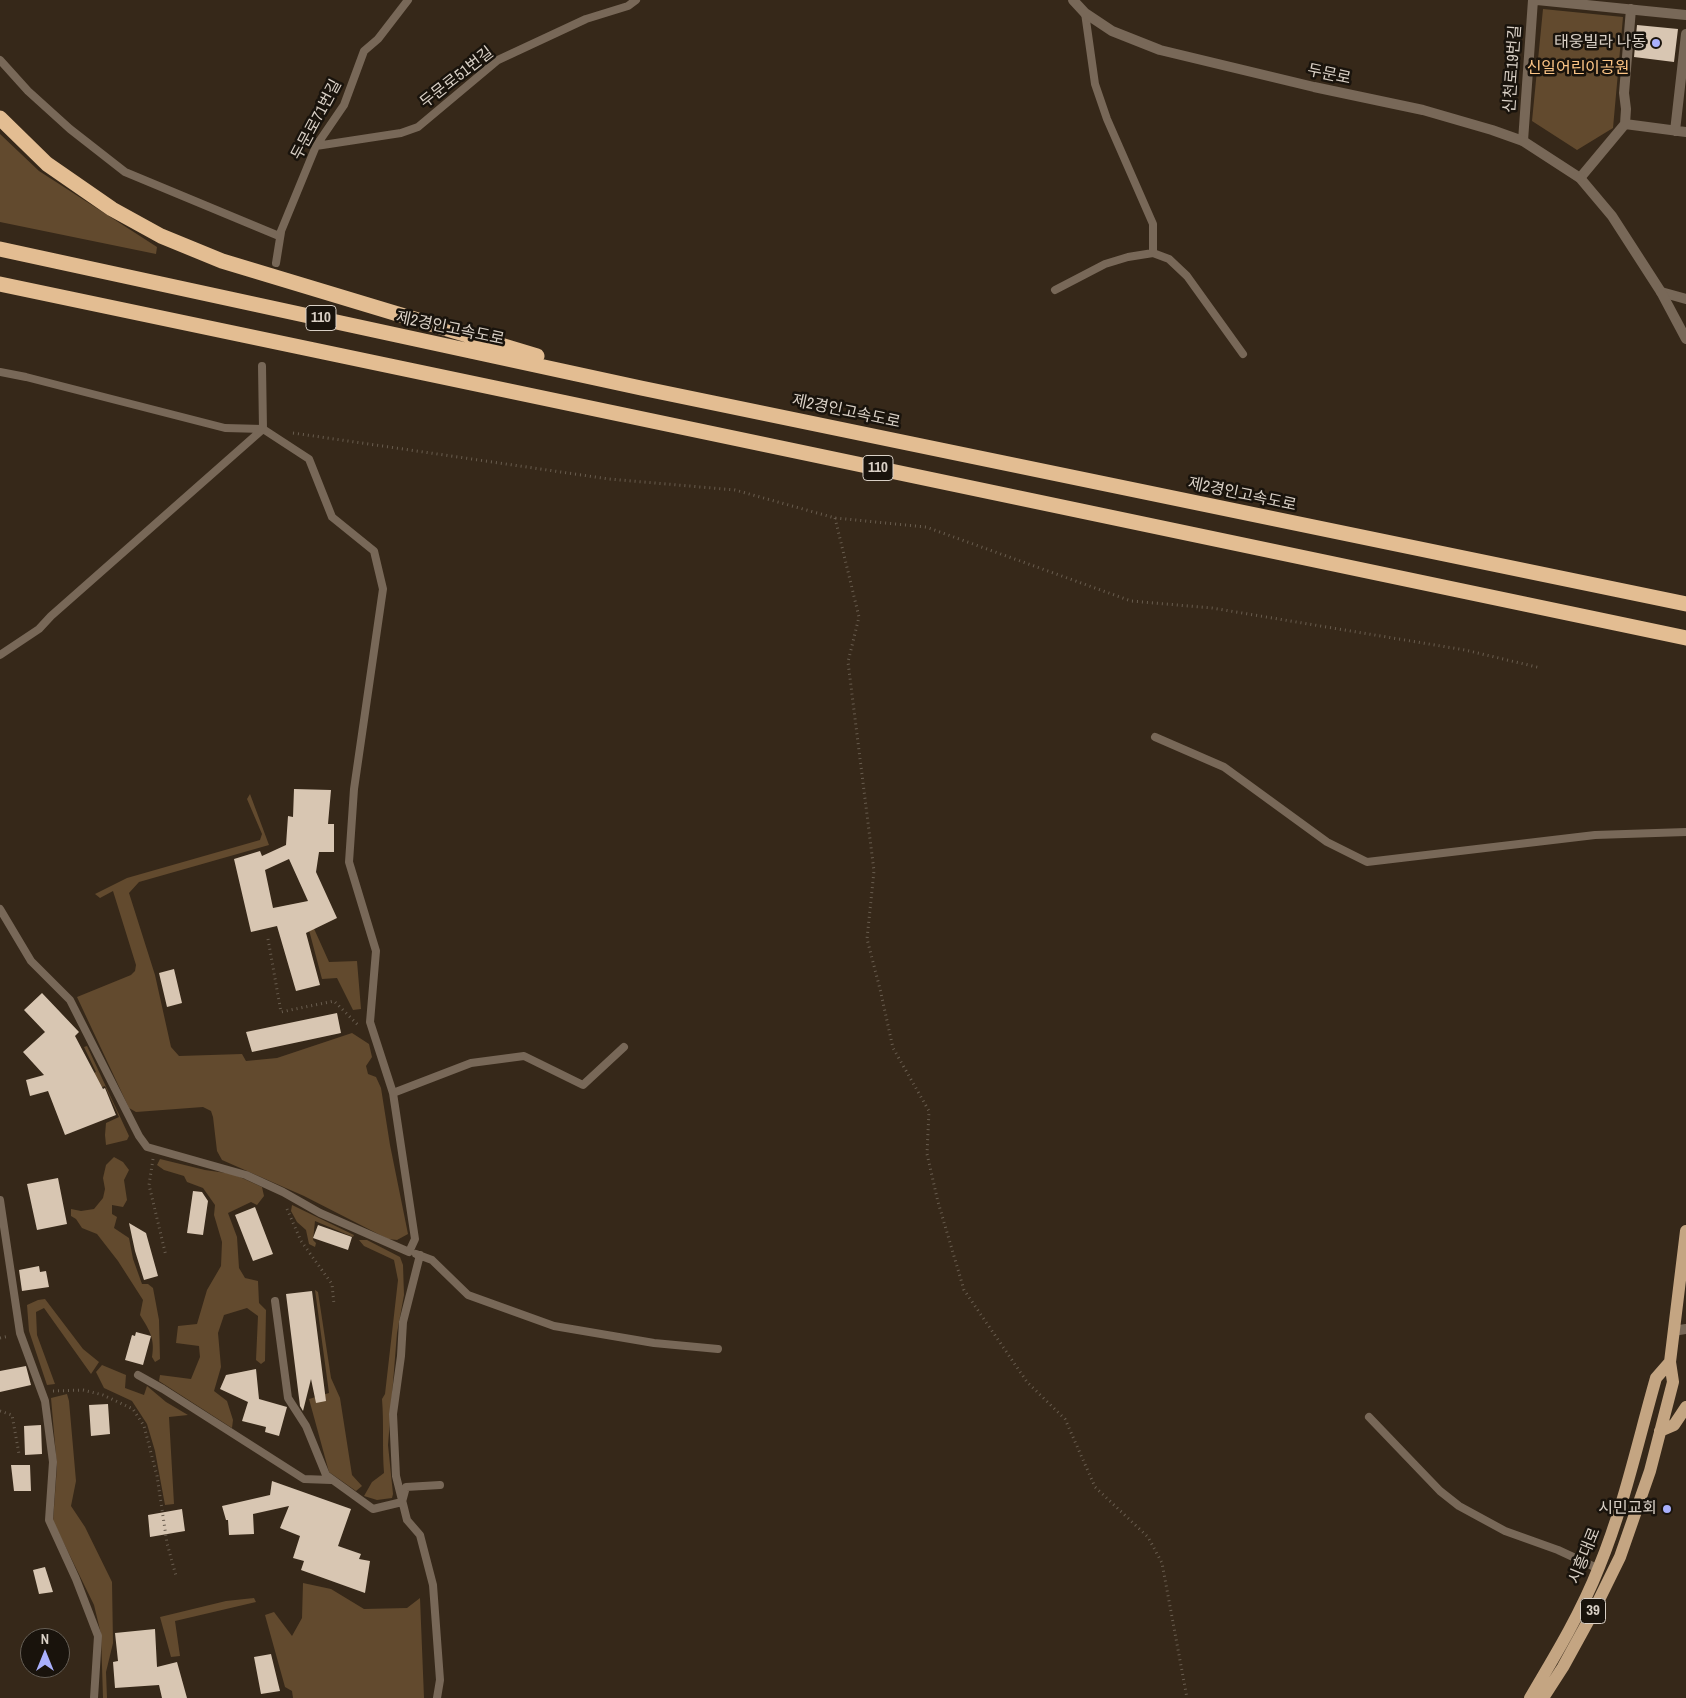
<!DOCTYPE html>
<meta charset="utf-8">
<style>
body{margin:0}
#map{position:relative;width:1686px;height:1698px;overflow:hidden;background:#362819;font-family:"Archivo Narrow",sans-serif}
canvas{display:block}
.north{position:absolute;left:20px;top:1628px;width:50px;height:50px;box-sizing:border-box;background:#19130c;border:1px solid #665f56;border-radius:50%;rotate:0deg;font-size:14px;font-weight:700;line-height:20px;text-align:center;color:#d9d0c6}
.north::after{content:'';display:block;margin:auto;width:18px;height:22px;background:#a9b0fc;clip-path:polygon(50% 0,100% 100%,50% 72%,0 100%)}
</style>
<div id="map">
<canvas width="1686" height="1698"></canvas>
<div class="north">N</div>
</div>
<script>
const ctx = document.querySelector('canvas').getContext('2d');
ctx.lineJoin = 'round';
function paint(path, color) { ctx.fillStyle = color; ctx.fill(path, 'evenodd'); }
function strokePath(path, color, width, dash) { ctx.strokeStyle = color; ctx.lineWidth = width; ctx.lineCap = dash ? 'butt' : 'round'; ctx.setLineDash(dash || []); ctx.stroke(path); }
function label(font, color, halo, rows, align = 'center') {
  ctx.font = font + ' "Archivo Narrow","Noto Sans KR",sans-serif'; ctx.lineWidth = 5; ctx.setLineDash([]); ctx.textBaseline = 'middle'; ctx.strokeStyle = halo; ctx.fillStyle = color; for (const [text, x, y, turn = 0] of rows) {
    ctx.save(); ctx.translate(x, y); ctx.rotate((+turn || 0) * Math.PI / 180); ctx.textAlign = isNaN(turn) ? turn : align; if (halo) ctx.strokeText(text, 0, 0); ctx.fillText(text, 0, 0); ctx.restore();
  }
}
paint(new Path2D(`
 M1543 9 1623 17 1613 128 1577 150 1532 121Z
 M0 134 39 171 157 247 156 254 0 222Z
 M250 794 269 845 139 882 129 893 155 975 171 1047 179 1056 242 1054 246 1061 277 1058 352 1033 369 1044 372 1057 366 1066 368 1074 376 1077 381 1088 390 1145 408 1234 397 1240 388 1239 304 1196 222 1160 217 1151 213 1117 211 1111 203 1107 136 1112 129 1108 77 997 131 975 135 971 136 965 113 891 100 898 95 894 127 878 260 840 262 834 247 799Z
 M305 915 311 922 329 962 357 961 361 1009 353 1010 337 978 322 979Z
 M87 1046 129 1136 127 1140 106 1145 105 1135 106 1123 119 1117 105 1086 84 1094 79 1080 96 1072 84 1047Z
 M114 1157 123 1162 129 1170 124 1180 127 1200 123 1207 112 1205V1214L117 1217 114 1228 129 1238 133 1259 142 1284H148L153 1288 159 1320 160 1359 155 1362 152 1357C155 1339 150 1331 140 1315L143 1300 118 1261 97 1234 82 1228 76 1219 71 1216V1209L81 1211 94 1209 103 1198 105 1189 103 1178 106 1165Z
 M160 1159 205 1170 233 1174 262 1187 264 1196 257 1205 251 1202 228 1213 237 1237 239 1268 245 1278 258 1281 259 1303 266 1310 265 1361 261 1364 256 1360 258 1316 247 1308 224 1315 218 1333 221 1367 214 1391 227 1401 233 1420 232 1428 159 1381 160 1375 191 1379 200 1357 199 1346 176 1343 178 1326 197 1324 207 1290 221 1266 222 1242 214 1215 215 1205 203 1188 187 1182 184 1176 164 1170 157 1165Z
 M292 1205 354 1235 353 1237 315 1221 313 1240 316 1243 315 1247 309 1244 306 1230 297 1222 291 1211Z
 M359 1240H367L400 1257 403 1265 404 1295 397 1333 388 1445 393 1494 392 1498 377 1500 364 1496 372 1482 384 1473C382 1448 384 1424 382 1399L385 1394 398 1280 394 1260 364 1246Z
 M315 1290 318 1292 331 1378 340 1398 352 1475 362 1486 356 1491 329 1472 309 1399 329 1393Z
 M45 1299 83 1349 99 1362 91 1374 44 1308 36 1312 37 1335 55 1384 47 1385 29 1331 27 1305 38 1300Z
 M102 1365 126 1375 125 1388 144 1395 147 1386 166 1402 188 1415 169 1417 174 1504 165 1505 155 1451 147 1424 132 1401 104 1388 96 1372Z
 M67 1394 69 1401 76 1481 71 1506 85 1527 112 1582 113 1643 106 1672 107 1698H103L101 1634 94 1605 53 1521 57 1467 51 1398Z
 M303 1583 331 1589 364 1609 407 1608 420 1598 424 1698H293L292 1691 285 1687 265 1615 274 1612 292 1636 302 1618Z
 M254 1598 256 1602 175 1621 180 1656 171 1657 160 1617 226 1601Z`), '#624a2e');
paint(new Path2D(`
 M1637 25 1678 29 1674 62 1634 57Z
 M294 789 331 790 328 824H334V852H319L316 872 337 918 306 933 320 985 296 991 277 926 251 932 234 859 260 851 262 856 286 845 288 816 293 817ZM289 859 308 901 273 908 265 870Z
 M174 969 182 1003 167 1007 159 973Z
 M42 993 79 1032 75 1036 103 1089 105 1088 116 1115 65 1135 48 1091 30 1096 26 1080 44 1075 23 1052 45 1032 24 1010Z
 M337 1013 341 1033 252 1052 246 1032Z
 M58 1178 67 1224 37 1230 27 1184Z
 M193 1191 202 1192 208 1201 203 1235 187 1233Z
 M255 1207 273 1254 253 1261 235 1215Z
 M129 1223 146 1233 158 1276 144 1280 135 1251Z
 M318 1225 352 1237 348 1250 313 1238Z
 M39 1266 40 1272 46 1271 49 1287 22 1291 19 1270Z
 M312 1291 326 1401 316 1403 311 1379 303 1411 300 1406 286 1294Z
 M136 1332 151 1336 143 1365 125 1360 132 1335 135 1336Z
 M26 1366 31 1385 0 1392V1371Z
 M256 1369 259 1399 287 1407 279 1436 265 1432 266 1427 242 1421 248 1402 220 1389 226 1375Z
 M108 1404 110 1434 91 1436 89 1405Z
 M41 1425 42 1454 25 1455 24 1426Z
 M11 1465H30L31 1491H14Z
 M272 1481 351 1509 338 1546 361 1554 359 1559 370 1561 365 1593 301 1570 304 1561 293 1558 300 1536 280 1528 289 1506 253 1514 254 1534 229 1535 228 1520H226L222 1506 270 1495Z
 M182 1509 185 1531 150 1537 148 1515Z
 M45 1567 53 1592 39 1594 33 1570Z
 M155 1629 157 1667 177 1662 187 1698H162L159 1685 115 1688 113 1662 118 1661 115 1633Z
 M271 1654 280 1691 261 1694 254 1657Z`), '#d8c6b2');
strokePath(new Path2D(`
 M293 433 609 479 735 490 835 518 926 527 1131 601 1212 608 1465 650 1541 668
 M835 518 859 617 848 662 874 871 867 939 880 989 893 1048 929 1111 927 1154 938 1202 964 1290 1027 1382 1065 1419 1095 1487 1148 1537 1162 1563 1187 1698
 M268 939 281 1012 334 1001 358 1025
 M153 1159 149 1185 166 1256
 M287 1209 301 1241 332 1284 334 1305
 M0 1338 9 1336
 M53 1391 83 1390 103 1395 133 1409 144 1426 157 1476 167 1543 176 1576
 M0 1411 12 1415 19 1454`), '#695d4f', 3, [1, 4]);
strokePath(new Path2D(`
 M0 60 28 91 70 129 125 172 279 236 316 146 344 105 364 51 378 39 408 0
 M316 146 401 133 418 127 498 60 586 19 628 6 636 0
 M1153 253 1169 259 1187 276 1243 354
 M276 263 281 232
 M1055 290 1105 264 1128 257 1153 253V224L1107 119 1095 84 1085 13
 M0 372 26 377 225 428 263 429 309 459 332 517 374 551 383 589 354 789 349 862 376 951 370 1022 393 1093 415 1239 409 1252 320 1213 283 1192 246 1175 147 1147 139 1136 70 1000 31 961 0 909
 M0 655 39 629 51 616 263 429 262 366
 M1155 737 1224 767 1327 842 1367 862 1595 835 1686 832
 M393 1093 471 1063 524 1056 583 1085 624 1047
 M0 1200 20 1333 45 1401 53 1462 49 1520 76 1579 98 1636 94 1698
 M416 1254 432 1260 468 1295 554 1326 654 1343 718 1349
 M420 1255 403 1322 401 1356 393 1414 396 1476 407 1520 420 1535 433 1585 440 1680 437 1698
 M275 1301 288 1398 306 1426 326 1475 373 1509 402 1502 406 1487 440 1485
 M138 1375 163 1389 304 1479 331 1480
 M1369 1417 1440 1491 1459 1506 1505 1531 1558 1550 1599 1569`), '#786858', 8);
strokePath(new Path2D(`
 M1537 0 1686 15
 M1625 124 1626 109 1624 93 1631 9
 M1675 131 1686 34
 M1523 141 1533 0
 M1580 178 1625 124 1686 132
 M1661 292 1686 299
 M1673 1331 1686 1329`), '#786858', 10);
strokePath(new Path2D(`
 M1073 0 1085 13 1112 31 1160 50 1314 87 1423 110 1492 130 1523 141 1580 178 1612 216 1661 292 1686 339`), '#786858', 10);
strokePath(new Path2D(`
 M1660 1431 1674 1425 1686 1407
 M1530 1698C1555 1656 1581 1613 1599 1567 1624 1506 1638 1441 1656 1378L1670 1362
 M1543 1698 1563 1667 1591 1616 1620 1557 1650 1471 1673 1382 1670 1362 1686 1231`), '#c4a582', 12);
strokePath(new Path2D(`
 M0 118 47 164 112 209 161 236 222 261 537 356
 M0 249 641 388 1686 604
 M0 284 1686 638`), '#e3bd92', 15);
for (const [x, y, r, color] of [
 [1656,43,5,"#a9b0fc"],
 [1667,1509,5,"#a9b0fc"]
]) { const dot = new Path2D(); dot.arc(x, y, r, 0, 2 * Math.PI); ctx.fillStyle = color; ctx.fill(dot); strokePath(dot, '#19130c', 2); }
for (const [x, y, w] of [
 [321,318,30],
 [878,468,30],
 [1593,1611,25]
]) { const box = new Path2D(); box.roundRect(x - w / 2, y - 12.5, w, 25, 4); ctx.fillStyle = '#19130c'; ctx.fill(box); strokePath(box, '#d9d0c6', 1); }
label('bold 15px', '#d9d0c6', null, [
 ["110",321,318],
 ["110",878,468],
 ["39",1593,1611]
]);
label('16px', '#d9d0c6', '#19130c', [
 ["태웅빌라 나동",1646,43],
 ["시민교회",1657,1509]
], 'right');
label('16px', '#d9d0c6', '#19130c', [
 ["신천로19번길",1513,69,-86],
 ["두문로",1329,75,12],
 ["두문로51번길",457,78,-38],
 ["두문로71번길",317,120,-62],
 ["제2경인고속도로",450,329,12],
 ["제2경인고속도로",846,412,12],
 ["제2경인고속도로",1242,495,12],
 ["시흥대로",1585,1556,-68]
]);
label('16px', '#fcc586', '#19130c', [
 ["신일어린이공원",1578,69]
]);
</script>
